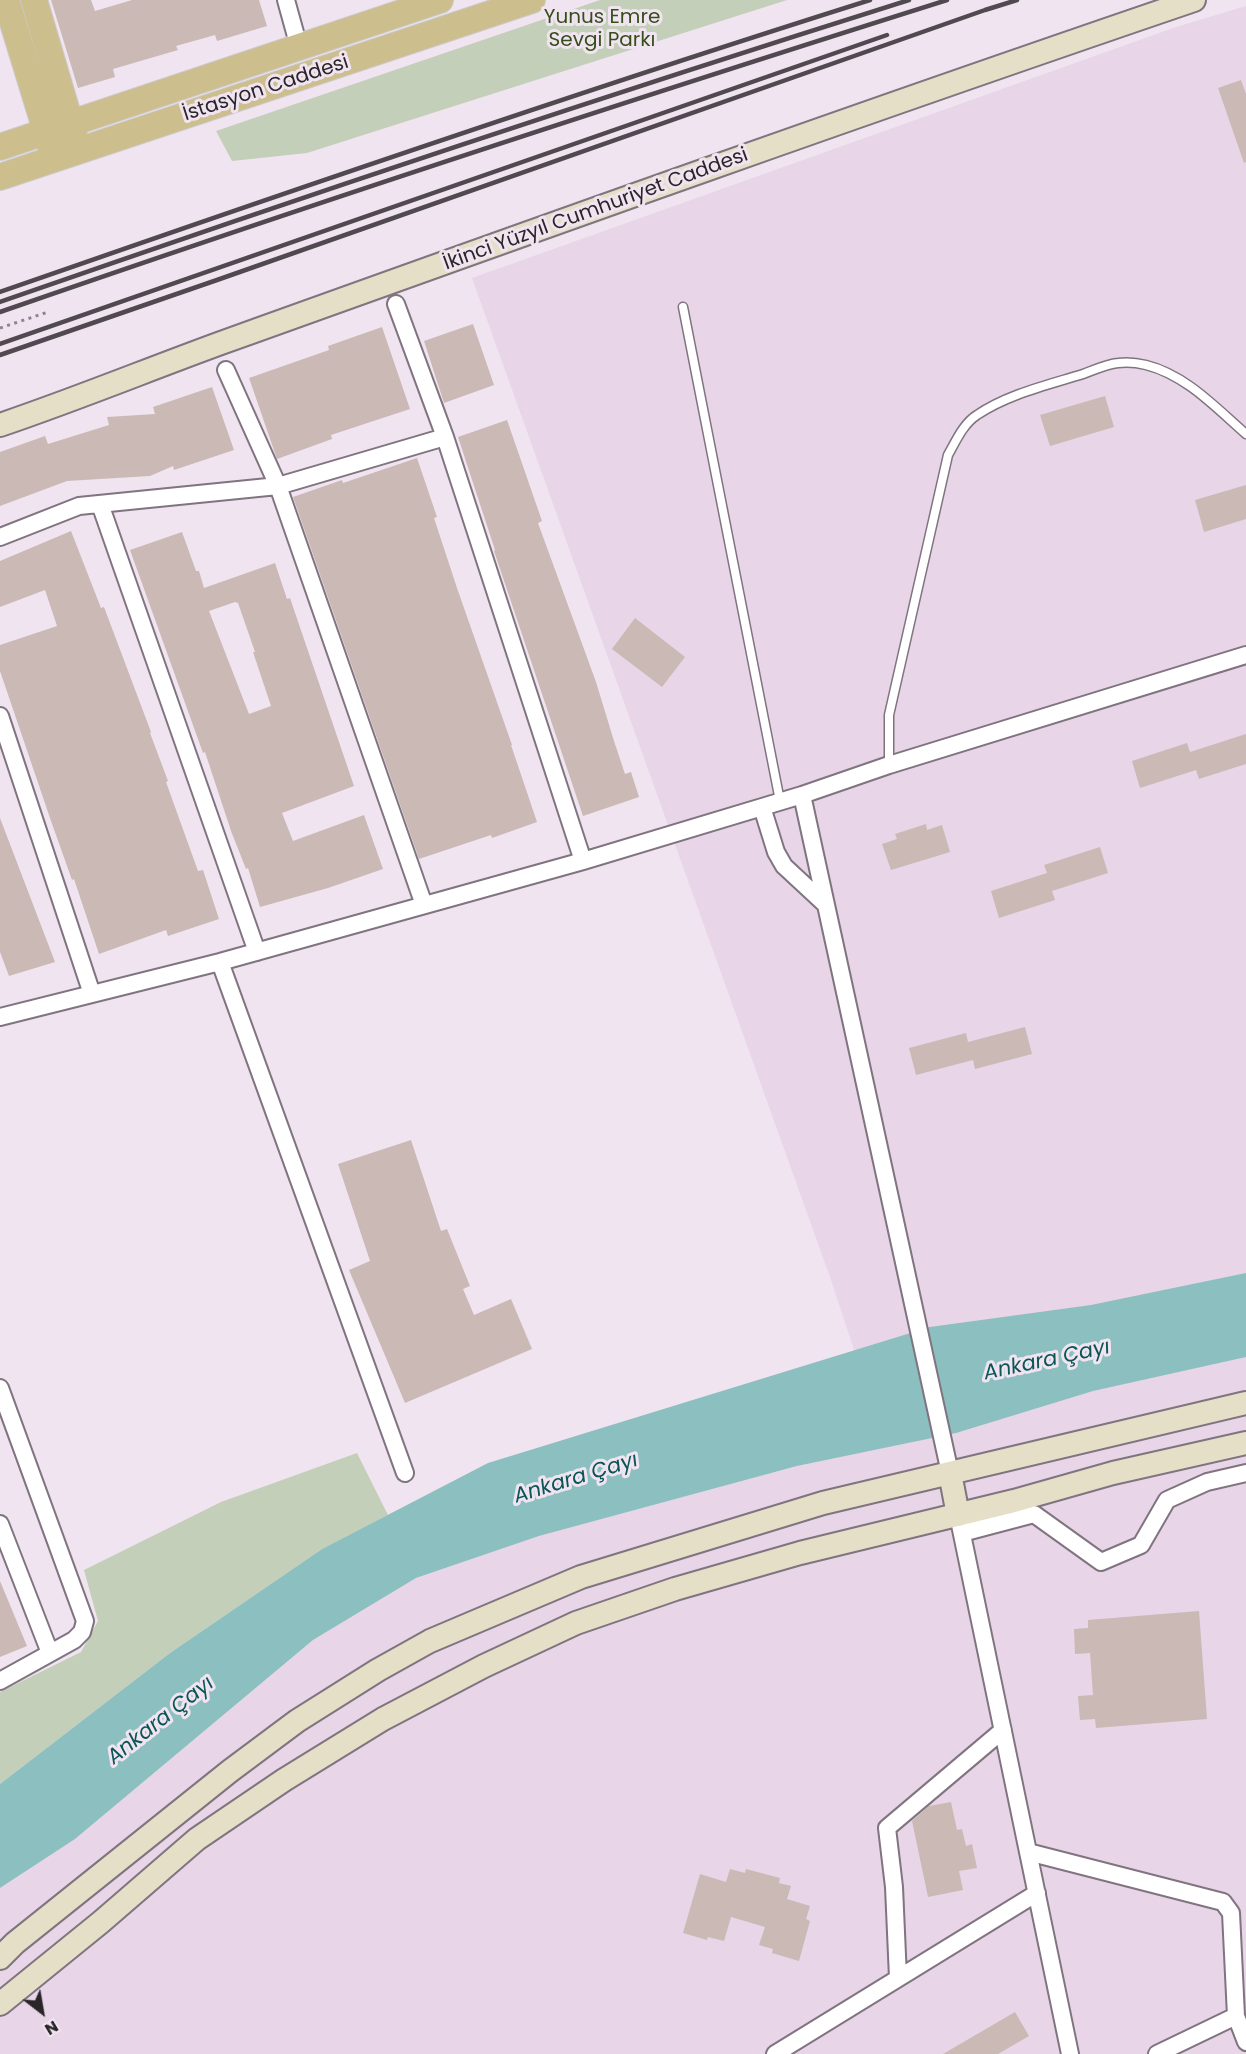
<!DOCTYPE html>
<meta charset="utf-8">
<style>
body{margin:0}
#map{position:relative;width:1246px;height:2054px;overflow:hidden;background:#f1e4f1;font-family:Poppins,sans-serif}
canvas{display:block}
.north{position:absolute;left:12px;top:1982px;width:60px;height:60px;-webkit-text-stroke:4px #f1e4f1;paint-order:stroke;rotate:149deg;font-size:16px;font-weight:700;line-height:24px;text-align:center;color:#292529}
.north::after{content:'';display:block;margin:auto;width:21px;height:27px;background:#292529;clip-path:polygon(50% 0,100% 100%,50% 72%,0 100%)}
</style>
<div id="map">
<canvas width="1246" height="2054"></canvas>
<div class="north">N</div>
</div>
<script>
const ctx = document.querySelector('canvas').getContext('2d');
ctx.lineJoin = 'round';
function paint(path, color) { ctx.fillStyle = color; ctx.fill(path, 'evenodd'); }
function strokePath(path, color, width, dash) { ctx.strokeStyle = color; ctx.lineWidth = width; ctx.lineCap = dash ? 'butt' : 'round'; ctx.setLineDash(dash || []); ctx.stroke(path); }
function label(font, color, halo, rows, align = 'center') {
  ctx.font = font + ' Poppins,sans-serif'; ctx.lineWidth = 6; ctx.setLineDash([]); ctx.textBaseline = 'middle'; ctx.strokeStyle = halo; ctx.fillStyle = color; for (const [text, x, y, turn = 0] of rows) {
    ctx.save(); ctx.translate(x, y); ctx.rotate((+turn || 0) * Math.PI / 180); ctx.textAlign = isNaN(turn) ? turn : align; if (halo) ctx.strokeText(text, 0, 0); ctx.fillText(text, 0, 0); ctx.restore();
  }
}
paint(new Path2D(`
 M1246 6V2054H0V1888L75 1839 313 1640 416 1578 539 1536 797 1466 886 1447 830 1277 472 278 1176 27Z`), '#e8d5e7');
paint(new Path2D(`
 M600 0H787L307 153 232 161 216 131Z
 M357 1453 388 1515 322 1549 170 1653 0 1784V1692L81 1652 98 1621 84 1570 221 1502Z`), '#c3cfb8');
paint(new Path2D(`
 M1246 1273V1357L1093 1391 956 1433 797 1466 539 1536 416 1578 313 1640 75 1839 0 1888V1784L170 1653 322 1549 488 1463 930 1327 1091 1305Z`), '#8cbfbf');
paint(new Path2D(`
 M51 0H91L95 11 132 0H259L267 26 217 41 215 35 176 46 178 50 113 69 115 77 78 88Z
 M1241 80 1246 94V162L1244 163 1218 88Z
 M473 324 494 385 444 403 424 341Z
 M382 327 410 409 331 435 332 439 277 459 249 378 329 350 328 346Z
 M212 387 234 450 174 470 173 466 150 476 67 481 0 506V452L45 436 48 444 109 425 107 417 155 414 153 407Z
 M1105 396 1114 427 1050 446 1040 415Z
 M507 420 542 521 538 523 596 682 614 741 625 774 631 772 639 797 583 816 494 551 495 550 458 437Z
 M417 458 437 517 434 518 457 588 512 745H511L537 822 492 838 491 835 419 859 293 497 342 480 343 483Z
 M1246 485V519L1204 532 1195 500Z
 M71 531 101 608 104 607 151 732 150 733 168 781 166 782 198 871 203 870 219 919 168 936 166 930 99 954 74 879 72 880 51 821 0 671V645L57 626 45 590 0 607V561Z
 M182 532 196 571H199L204 588 275 563 287 599 290 598 354 786 282 813 293 841 364 815 383 869 328 888 260 907 248 868 246 869 231 831 205 752 203 753 130 550ZM235 602 238 603 255 652H253L271 706 249 714 209 611Z
 M635 618 685 657 662 687 612 649Z
 M1246 734V764L1199 779 1196 770 1140 788 1132 761 1187 743 1190 752Z
 M0 818 55 962 9 976 0 952Z
 M926 824 927 830 942 825 950 852 891 870 882 844 897 839 895 834Z
 M1100 847 1108 873 1052 891 1055 900 999 918 991 891 1047 873 1044 865Z
 M1025 1027 1032 1054 975 1069 973 1060 916 1075 909 1048 966 1033 968 1042Z
 M411 1140 441 1231 447 1229 470 1286 463 1289 474 1315 511 1299 532 1349 405 1403 349 1270 370 1261 338 1164Z
 M0 1581 27 1646 0 1657Z
 M1199 1611 1207 1719 1096 1728 1095 1719 1080 1720 1078 1696 1093 1695 1090 1653 1075 1654 1074 1629 1088 1628V1620Z
 M951 1802 957 1830 962 1829 966 1846 972 1844 977 1868 959 1871 963 1890 928 1897 912 1821 929 1806Z
 M730 1869 745 1873 746 1869 780 1878 779 1883 791 1886 787 1899 810 1906 806 1919 810 1921 799 1961 772 1953 773 1949 759 1945 765 1927 731 1917 724 1941 708 1937 707 1940 683 1933 700 1874 726 1882Z
 M1015 2012 1029 2036 998 2054H943Z`), '#cbb9b5');
const lane = new Path2D(`
 M683 307 780 801
 M889 765V715L948 455C956 441 963 424 977 415 1008 394 1048 385 1083 374 1094 370 1107 364 1118 363 1126 362 1138 363 1146 365 1186 375 1216 408 1246 434`);
const street = new Path2D(`
 M286 0 299 47
 M396 304 445 437 583 861
 M226 370 278 486 424 905
 M100 504 257 952
 M0 537 79 506 278 486 445 437
 M0 716 92 994
 M802 795 950 1473
 M762 807 776 852 784 866 826 905
 M220 962 405 1473
 M0 1017 220 962 583 861 802 795 889 765 1246 655
 M0 1388 85 1621 82 1632 74 1640 0 1681
 M958 1515 1070 2054
 M0 1524 50 1653
 M962 1533 1034 1514 1101 1562 1141 1545 1167 1500 1207 1482 1246 1473
 M1028 1852 1223 1902 1231 1913 1236 2016 1246 2042
 M898 1978 894 1887 887 1828 1003 1730
 M775 2054 1037 1893
 M1157 2054 1236 2016`);
const secondary = new Path2D(`
 M0 425C74 400 147 370 221 343 544 227 868 111 1194 0
 M950 1473 958 1515
 M0 1958 15 1943 230 1771 297 1721 378 1670 430 1641 581 1577 823 1503 1246 1403
 M0 2004 101 1922 197 1839 284 1780 383 1719 484 1666 576 1623 675 1589 800 1553 1014 1501 1113 1473 1246 1443`);
const primary = new Path2D(`
 M6 0 51 147
 M34 0 75 139
 M0 147 440 0
 M0 177 532 0`);
strokePath(lane, '#7f747f', 11);
strokePath(street, '#7f747f', 20);
strokePath(secondary, '#7f747f', 26);
strokePath(primary, '#cccbcc', 28);
strokePath(new Path2D(`
 M0 328 48 312`), '#8d858d', 3, [3, 4.5]);
strokePath(lane, '#fff', 8);
strokePath(street, '#fff', 16);
strokePath(secondary, '#e6dfc7', 22);
strokePath(primary, '#cdbe8e', 26);
strokePath(new Path2D(`
 M0 292C289 191 578 92 870 0
 M0 302C301 197 604 96 909 0
 M0 312C314 203 630 100 947 0
 M0 344 887 35
 M0 355 217 280 985 10 1017 0`), '#504a50', 4.5);
label('20px', '#364e19', '#f1e4f1', [
 ["Yunus Emre",602,18],
 ["Sevgi Parkı",602,41]
]);
label('20px', '#292529', '#f1e4f1', [
 ["İstasyon Caddesi",266,89,-18],
 ["İkinci Yüzyıl Cumhuriyet Caddesi",596,210,-20]
]);
label('italic 21px', '#0a5556', '#f1e4f1', [
 ["Ankara Çayı",1047,1361,-12],
 ["Ankara Çayı",576,1479,-17],
 ["Ankara Çayı",161,1721,-38]
]);
</script>
